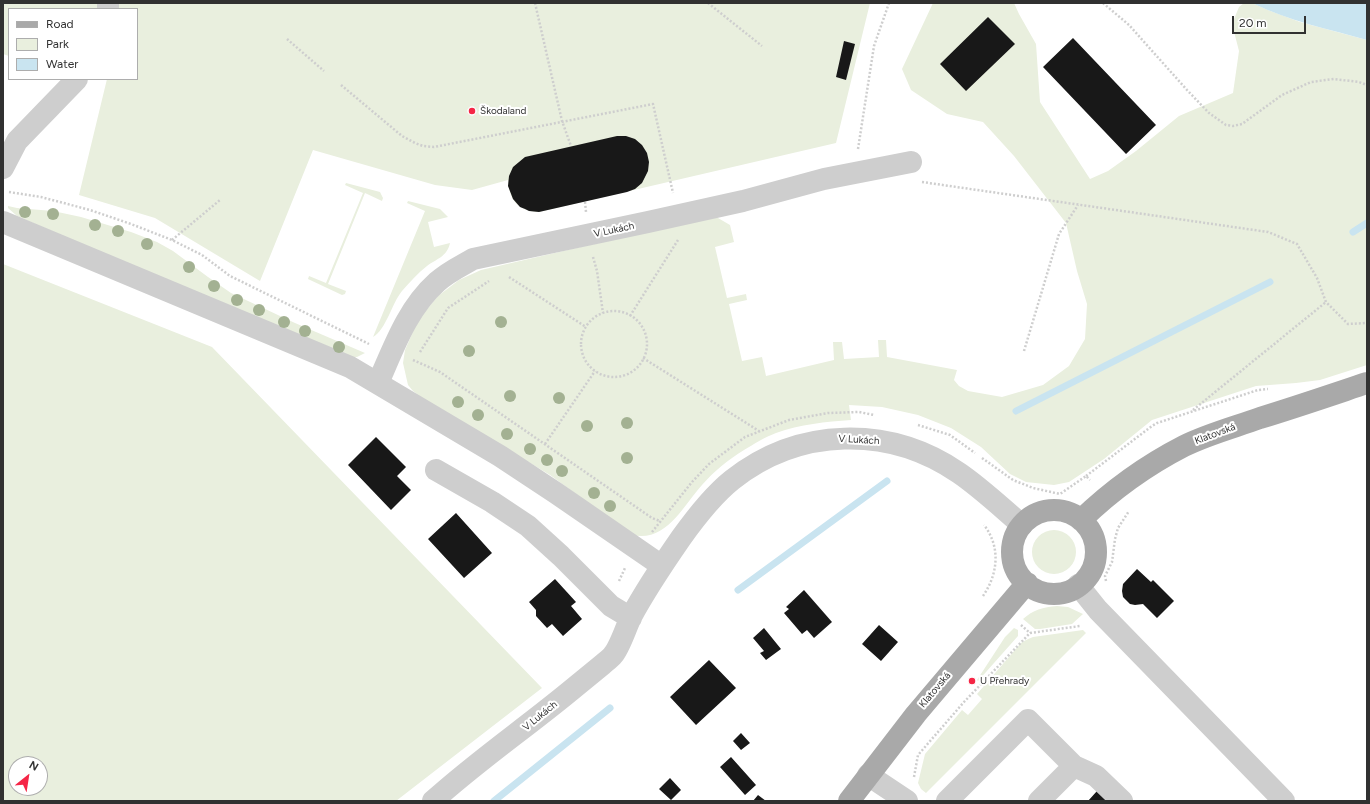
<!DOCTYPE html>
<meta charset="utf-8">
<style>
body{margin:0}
#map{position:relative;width:1370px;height:804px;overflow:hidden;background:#fff;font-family:Figtree,sans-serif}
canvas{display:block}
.frame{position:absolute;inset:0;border:4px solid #313131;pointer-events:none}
.legend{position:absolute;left:8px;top:8px;width:130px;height:72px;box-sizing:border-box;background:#fff;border:1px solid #adadad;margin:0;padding:5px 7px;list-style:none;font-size:12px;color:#313131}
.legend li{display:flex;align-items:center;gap:8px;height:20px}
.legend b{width:20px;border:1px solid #adadad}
.north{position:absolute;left:8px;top:756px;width:40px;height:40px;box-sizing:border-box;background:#fff;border:1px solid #adadad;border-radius:50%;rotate:30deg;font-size:11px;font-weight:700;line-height:16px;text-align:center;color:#313131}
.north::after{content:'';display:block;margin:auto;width:14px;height:18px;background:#f52646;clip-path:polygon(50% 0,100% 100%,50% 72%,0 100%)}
.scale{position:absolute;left:1232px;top:16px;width:74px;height:18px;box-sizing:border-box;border:2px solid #313131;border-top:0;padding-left:5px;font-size:12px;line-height:14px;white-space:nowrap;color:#313131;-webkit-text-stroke:3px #fff;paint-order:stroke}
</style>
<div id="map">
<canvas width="1370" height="804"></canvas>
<div class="frame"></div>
<ul class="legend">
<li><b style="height:5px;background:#a9a9a9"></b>Road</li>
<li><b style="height:11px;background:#e9efde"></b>Park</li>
<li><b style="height:11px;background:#c9e4f0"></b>Water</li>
</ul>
<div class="north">N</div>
<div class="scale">20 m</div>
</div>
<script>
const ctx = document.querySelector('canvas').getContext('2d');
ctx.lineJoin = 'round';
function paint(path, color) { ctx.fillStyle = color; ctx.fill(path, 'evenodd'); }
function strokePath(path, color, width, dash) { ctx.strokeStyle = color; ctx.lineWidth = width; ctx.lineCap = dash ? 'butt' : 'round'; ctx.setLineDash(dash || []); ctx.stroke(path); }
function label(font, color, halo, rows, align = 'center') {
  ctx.font = font + ' Figtree,sans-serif'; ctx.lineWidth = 4; ctx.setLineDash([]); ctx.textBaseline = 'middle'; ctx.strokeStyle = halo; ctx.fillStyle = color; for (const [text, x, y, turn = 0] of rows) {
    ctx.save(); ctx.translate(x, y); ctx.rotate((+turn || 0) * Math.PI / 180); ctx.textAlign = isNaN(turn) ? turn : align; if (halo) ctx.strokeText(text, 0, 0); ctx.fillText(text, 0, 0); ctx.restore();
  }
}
paint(new Path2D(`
 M3 3H99V9H9V56L3 54Z
 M119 3H870L836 143 539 212C518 211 509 200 508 180L472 190 435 185 313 150 260 281 155 218 79 195 107 79H137V9H119Z
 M933 3H1014L1019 14 1036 44 1040 102 1090 179 1108 171 1136 151 1179 116 1233 93 1239 51 1232 24 1239 7 1244 3H1252L1268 10 1300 22 1367 40V365L1320 380 1296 383 1256 386 1152 420 1104 459 1069 482 1054 485 1026 482 1010 474 981 447 951 428 918 415 882 407 849 405 851 420C826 422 800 424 776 433 765 437 754 444 744 450 728 460 714 471 702 485 683 506 666 543 632 535L550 475 422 398 413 391 408 385 403 363 405 350 418 320 438 296 459 280 481 270 572 249 712 218H718L730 225 734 242 715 247 727 298 746 294 747 300 729 304 742 361 762 357 766 376 834 360 833 342H842L844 359 879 357 878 340H886L887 357 957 370 954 380 959 386 968 391 1002 397 1043 385 1069 366 1085 339 1087 304 1077 271 1066 223 1014 156 983 122 947 114 911 90 902 69Z
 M346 183 380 192 383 198 382 201 365 193 328 284 346 291 345 294 342 295 308 279 309 276 326 283 363 193 345 185Z
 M408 201 440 209 448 217 428 222 434 247 450 243C447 257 436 259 427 266 418 273 410 282 402 291 392 303 386 330 373 337L425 211 407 203Z
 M8 206 17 208 53 211 81 217 131 232 157 242 173 251 208 277 231 293 295 323 365 353 357 357 344 358 17 216 8 208Z
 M3 264 212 347 542 688 396 801H3ZM16 764H40V788H16Z
 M1032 552a22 22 0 1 1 44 0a22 22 0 1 1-44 0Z
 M1057 606 1068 607 1083 614 1072 624 1040 629H1035L1023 619C1033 610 1043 607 1057 606Z
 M1014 628 1018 630V636L978 681 977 680 1005 637Z
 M1083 630 1086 633 926 793 921 789 918 783 925 754 962 710 968 715 982 699 977 694 1021 643 1026 640 1033 637Z`), '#e9efde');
paint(new Path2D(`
 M1252 3H1367V40C1328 29 1289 21 1252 3Z`), '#c9e4f0');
strokePath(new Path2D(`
 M1353 232 1367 223
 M1016 411 1270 282
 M738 590 887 481
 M494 801 610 708`), '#c9e4f0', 7);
paint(new Path2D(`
 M988 17 1015 44 966 91 940 64Z
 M1073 38 1156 125 1126 154 1043 67Z
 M844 41 855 44 846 80 836 77Z
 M617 136H626L635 139 642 145 647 153 649 162 648 171 642 183 635 189 627 192 539 212 529 211 525 209 520 207 513 199 508 186 509 176 513 167 525 157Z
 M376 437 406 467 397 476 411 490 391 510 348 465Z
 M456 513 492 553 464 578 428 539Z
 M1137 569 1151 582 1153 580 1174 601 1157 618 1143 604 1135 605 1130 604 1123 597 1122 591 1123 584Z
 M555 579 576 602 571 606 582 619 563 636 552 624 547 628 536 616V610L529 602Z
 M804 590 832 622 814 638 807 630 802 634 784 613 789 609 786 607Z
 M879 625 898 642 881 661 862 644Z
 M764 628 781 649 766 660 760 653 764 651 753 638Z
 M709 660 736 688 696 725 670 697Z
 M741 733 750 743 741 750 733 741Z
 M731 757 756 785 745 795 720 767Z
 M670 778 681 790 671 800 659 789Z
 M1097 791 1107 801H1088Z
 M758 795 766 801H753Z`), '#181818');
strokePath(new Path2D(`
 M535 3 562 121 571 146
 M708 3 762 46
 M1103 3 1129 25 1187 90 1209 113 1226 125 1233 126 1242 124 1282 95 1311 82 1334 79 1359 82 1367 85
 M287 39 324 71
 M341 85 402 136 415 143 423 146 434 147 653 104 673 193
 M858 149 874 46 889 3
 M922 182 1268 232 1297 244 1317 278 1326 302 1348 324 1367 323
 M9 192 41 197 90 210 131 224 172 240 202 255 230 276 369 344
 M585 202 586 212
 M172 240 220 200
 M593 257 597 271 603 313
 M509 277 586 327
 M581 344a33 33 0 1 1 66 0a33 33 0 1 1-66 0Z
 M630 316 678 240
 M1024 351 1059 234 1078 205
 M420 352 448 308 489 281
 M643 358 759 431
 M413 360 440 372 652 518 660 521
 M1193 410 1326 302
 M918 425 950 435 975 453
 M545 444 595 371
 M982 458 1013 480 1033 488 1060 494 1086 476 1090 480
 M1086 476 1152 426 1157 423 1258 390 1268 389
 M652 532 692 482 709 464 745 437 789 420 828 413 859 412 874 415
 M619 581 625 568
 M1106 581 1105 576 1112 562 1115 539 1118 528 1129 511
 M983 596C998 574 1001 547 984 525
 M1021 625 1030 633
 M914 777 918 755 964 702 1030 633 1080 626`), '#cecece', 2.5, [2, 2]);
strokePath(new Path2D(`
 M108 9V3
 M3 168 17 141 77 79
 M3 222 350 367 500 456 556 493 662 566
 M378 383C394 347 407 309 437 282 448 272 461 266 473 259L648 222 743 201 824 179 911 162
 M436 470 492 502 528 526 561 556 611 606 631 618
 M1078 585 1098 610 1284 801
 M1074 766 1096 776 1122 801
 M868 775 907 801
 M433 801C476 762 524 729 569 692 580 683 591 674 602 665 605 662 610 659 613 655 620 647 626 627 631 617 646 589 663 564 681 538 696 517 712 496 732 480 799 427 889 425 959 473 981 488 1002 508 1022 525
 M947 801 1028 720 1074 766 1039 801`), '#cecece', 22);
strokePath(new Path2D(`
 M1012 552a42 42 0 1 1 84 0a42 42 0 1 1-84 0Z
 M1081 520C1112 490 1145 466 1184 446 1208 434 1235 427 1260 418 1296 407 1331 395 1367 383
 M849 801 916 714 1027 583`), '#a9a9a9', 22);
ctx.fillStyle = '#a3b192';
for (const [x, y] of [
 [25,212],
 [53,214],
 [95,225],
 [118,231],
 [147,244],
 [189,267],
 [214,286],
 [237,300],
 [259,310],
 [284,322],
 [501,322],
 [305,331],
 [339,347],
 [469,351],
 [510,396],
 [559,398],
 [458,402],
 [478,415],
 [627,423],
 [587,426],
 [507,434],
 [530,449],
 [627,458],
 [547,460],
 [562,471],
 [594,493],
 [610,506]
]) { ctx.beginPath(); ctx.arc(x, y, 6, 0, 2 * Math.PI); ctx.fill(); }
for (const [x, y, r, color] of [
 [472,111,4,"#f52646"],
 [972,681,4,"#f52646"]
]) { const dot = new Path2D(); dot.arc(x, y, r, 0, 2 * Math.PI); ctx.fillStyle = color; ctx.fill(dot); strokePath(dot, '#fff', 1.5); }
label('10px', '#313131', '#fff', [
 ["Škodaland",480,111],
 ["U Přehrady",980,681]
], 'left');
label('10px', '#313131', '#fff', [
 ["V Lukách",614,230,-12],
 ["Klatovská",1215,434,-21],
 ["V Lukách",859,440,3],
 ["Klatovská",935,690,-50],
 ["V Lukách",540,716,-39]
]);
</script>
